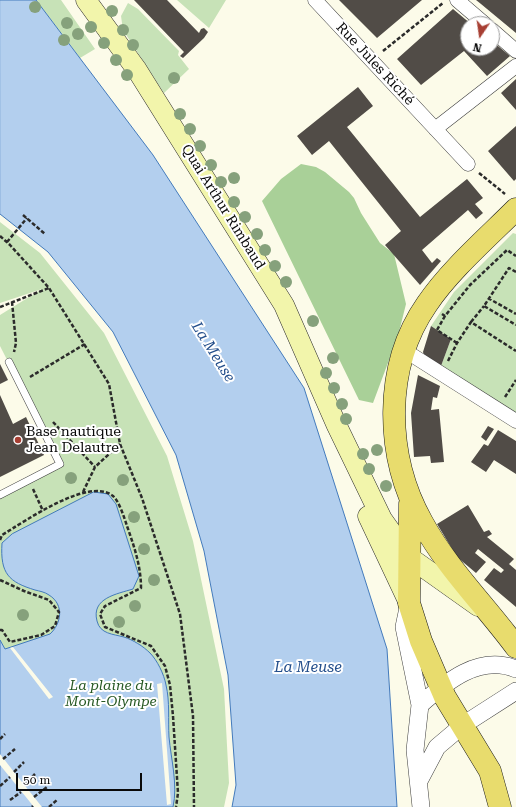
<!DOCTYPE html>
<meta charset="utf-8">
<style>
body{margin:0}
#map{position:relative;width:516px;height:807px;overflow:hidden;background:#fcfbe9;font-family:"Roboto Serif",serif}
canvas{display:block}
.north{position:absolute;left:460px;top:16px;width:40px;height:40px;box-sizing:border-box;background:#fff;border:1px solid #9d9d9d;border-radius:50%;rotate:193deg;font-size:11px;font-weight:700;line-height:16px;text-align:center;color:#090909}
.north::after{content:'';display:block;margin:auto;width:14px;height:18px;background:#a73f33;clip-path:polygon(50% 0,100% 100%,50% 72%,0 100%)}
.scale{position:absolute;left:16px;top:773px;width:126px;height:18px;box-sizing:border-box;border:2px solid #090909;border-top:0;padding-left:5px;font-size:12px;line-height:14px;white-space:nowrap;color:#090909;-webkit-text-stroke:3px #fff;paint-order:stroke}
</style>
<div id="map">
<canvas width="516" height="807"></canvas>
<div class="north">N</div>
<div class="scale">50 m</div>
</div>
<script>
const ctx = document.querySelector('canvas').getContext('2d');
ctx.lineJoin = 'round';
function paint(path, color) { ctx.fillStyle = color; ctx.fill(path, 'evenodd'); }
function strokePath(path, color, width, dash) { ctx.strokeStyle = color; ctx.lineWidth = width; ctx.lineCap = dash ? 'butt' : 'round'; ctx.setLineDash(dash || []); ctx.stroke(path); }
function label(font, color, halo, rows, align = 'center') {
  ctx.font = font + ' "Roboto Serif",serif'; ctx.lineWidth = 4; ctx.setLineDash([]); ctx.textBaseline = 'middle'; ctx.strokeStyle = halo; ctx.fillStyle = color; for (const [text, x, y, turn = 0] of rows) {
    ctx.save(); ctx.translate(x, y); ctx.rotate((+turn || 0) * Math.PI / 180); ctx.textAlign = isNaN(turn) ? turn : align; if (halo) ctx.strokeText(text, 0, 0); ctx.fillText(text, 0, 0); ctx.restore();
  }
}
paint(new Path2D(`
 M36 0H61L95 49 80 58Z
 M177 0H226L209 28Z
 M128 3 138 9 179 51 178 55 189 69 164 93 123 30 121 16Z
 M0 222 40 253 104 333 167 456 193 541 224 689 229 783 224 807H0V495L60 464 0 346V315L42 289 0 303Z
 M513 233 516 234V415L441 366 451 339 431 326 454 292Z`), '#c7e2b7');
paint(new Path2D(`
 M301 164 316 167 325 172 349 192 354 198 361 213 380 243 394 254 406 304 398 336 373 403 359 400 262 201 281 179Z`), '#a9d098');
const water = new Path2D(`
 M0 0H36L153 155 304 388 387 649 397 807H232L236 785 228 675 204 551 176 455 113 332 48 252 0 214Z
 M94 492 108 494 116 504 139 576 133 589C117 594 91 598 97 621 100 634 113 634 124 637 133 640 143 646 150 653 157 660 164 674 166 685 170 702 168 720 169 737 171 759 178 785 173 807H0V640L5 649 50 634C61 624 65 605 49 595 45 592 39 591 35 590 9 582 0 574 2 543L12 534Z`);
paint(water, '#b3cfee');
strokePath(water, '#437abb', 1);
paint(new Path2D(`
 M13 647 53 697 49 699 10 648Z
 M162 683 171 804 167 805 157 684Z
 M0 754 14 772 42 807H34L0 765Z`), '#fcfbe9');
paint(new Path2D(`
 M134 0H167L199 33 201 29 204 28 208 32 204 38 183 58 180 56 184 52Z
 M339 0H422L377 38Z
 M476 0H516V33L481 4Z
 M453 9 471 24H468V48H492V41L510 56 487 76 464 51 421 85 397 59Z
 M516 79V110L501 93Z
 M358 87 373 106 347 127 420 217 467 179 483 198 475 204 483 213 476 219 468 210 422 250 432 263 437 258 441 261 420 285 385 245 401 231 329 141 312 155 297 136Z
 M516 126V179L514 181 488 151Z
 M431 326 451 339 441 366 424 355 423 352Z
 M0 364 8 380 0 384Z
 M418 375 440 386 437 398 433 397 431 410 439 409 444 462 431 463 430 456 414 457 411 413Z
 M0 395 13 424 26 417 44 455 0 477Z
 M488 426 494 429 486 441 481 437Z
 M498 430 516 441V474L494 460 486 472 471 462 484 444 488 446Z
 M468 505 484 532 489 530 492 534 487 537 514 559 509 564 516 570V607L484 580 494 568 501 573 504 570 478 549 475 553 486 562 476 573 457 557 437 524Z`), '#514c47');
const service = new Path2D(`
 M0 495 60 464 9 362`);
const minor = new Path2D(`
 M315 0 468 164
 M457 0 485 24
 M492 30 516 51
 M435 129 516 66
 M404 350 516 421`);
const tertiary = new Path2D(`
 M409 603 404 627 420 705
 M419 781 437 747 463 725 516 691
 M421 807 415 750 420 705C446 682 479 654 516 669`);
const secondary = new Path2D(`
 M86 0 137 70 284 305 337 426 382 519 409 557 478 606
 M368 516 409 603`);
const primary = new Path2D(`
 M516 209C487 238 450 270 427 304 383 367 385 456 422 522 447 568 485 605 516 647
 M410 504 409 603 421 641 445 697 490 771 500 807`);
strokePath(service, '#3c3c3c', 8);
strokePath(minor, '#3c3c3c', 15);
strokePath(tertiary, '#3c3c3c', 18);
strokePath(secondary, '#2b2b2b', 21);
strokePath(primary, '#1a1a1a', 23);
strokePath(new Path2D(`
 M383 51 443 3
 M479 173 505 194
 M23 215 45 234
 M0 236 10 245 49 288 109 384 120 444 142 498 180 614 193 716 194 807
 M7 242 27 218
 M516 272 509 268 484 306 516 325
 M488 298 516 314
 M12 302 16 343 14 352
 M0 307 49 288
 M442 314 445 316 470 285 507 250 516 256
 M445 316 437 330 457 343
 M471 322 484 306
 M448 361 457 343 471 322 516 351
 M30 377 85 344
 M505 397 516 380
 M53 422 95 467
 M33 489 43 511
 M83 492 95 467 120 444
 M0 540 2 535C24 522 89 476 113 496 119 501 124 517 127 526 134 546 141 566 141 588L105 606 100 614 105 627 151 646 165 666 170 685 173 716 178 793 176 807
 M0 580 24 591 49 600 59 612 55 626 41 635 10 642 2 630H0
 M0 739 5 734
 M3 759 15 749
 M14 772 24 762
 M24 785 35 774
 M0 786 10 777
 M34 797 47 787
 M10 800 21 792
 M32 807 33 806
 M49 807 57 800`), '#2b2b2b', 2.5, [4, 2]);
strokePath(service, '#fff', 7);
strokePath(minor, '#fff', 14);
strokePath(tertiary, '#fff', 17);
strokePath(secondary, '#f2f5ab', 20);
strokePath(primary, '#e8dc6d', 22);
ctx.fillStyle = '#86a17c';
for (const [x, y] of [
 [35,7],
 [112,11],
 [67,23],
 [91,27],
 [123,30],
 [78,34],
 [64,40],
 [104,43],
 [133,45],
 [116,60],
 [127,75],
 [174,78],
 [180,114],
 [190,129],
 [200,146],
 [211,165],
 [234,178],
 [221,182],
 [234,202],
 [245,217],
 [257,234],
 [265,250],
 [275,266],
 [286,282],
 [313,321],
 [333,358],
 [326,373],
 [334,388],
 [342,404],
 [346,419],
 [377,450],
 [363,454],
 [369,469],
 [71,478],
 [123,480],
 [386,486],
 [134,517],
 [144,549],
 [154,580],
 [135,606],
 [23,615],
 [119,622]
]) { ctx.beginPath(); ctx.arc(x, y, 6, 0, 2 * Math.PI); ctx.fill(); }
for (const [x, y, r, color] of [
 [18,440,4,"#a73f33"]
]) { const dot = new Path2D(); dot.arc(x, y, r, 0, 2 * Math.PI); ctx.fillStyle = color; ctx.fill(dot); strokePath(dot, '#fff', 1.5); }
label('14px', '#090909', '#fff', [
 ["Rue Jules Riché",375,64,47],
 ["Quai Arthur Rimbaud",223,207,58]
]);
label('14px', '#090909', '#fff', [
 ["Base nautique",26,432],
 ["Jean Delautre",26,448]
], 'left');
label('italic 14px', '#265823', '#fff', [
 ["La plaine du",111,686],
 ["Mont-Olympe",111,702]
]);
label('italic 15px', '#234e8b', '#fff', [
 ["La Meuse",213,352,58],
 ["La Meuse",308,668]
]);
</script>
